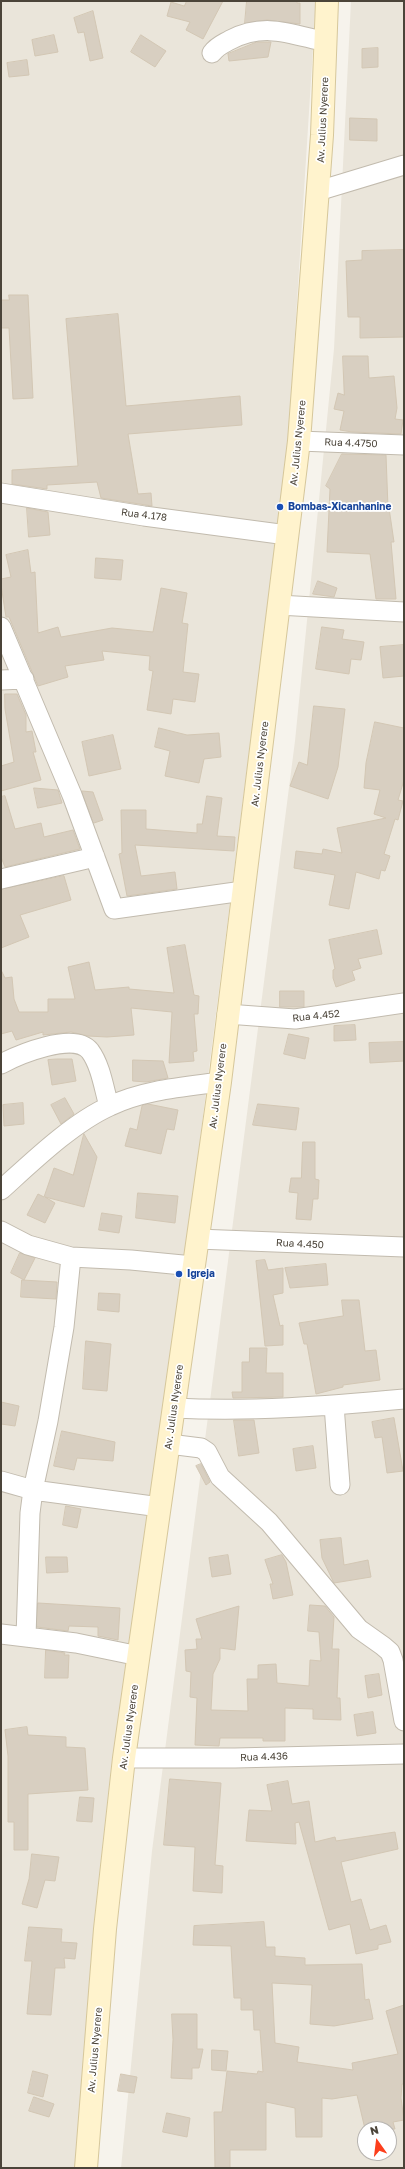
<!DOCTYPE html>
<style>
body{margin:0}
#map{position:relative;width:405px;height:2169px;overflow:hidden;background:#f6f3ec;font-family:"Golos Text",sans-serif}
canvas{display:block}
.frame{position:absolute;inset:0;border:2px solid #4b4439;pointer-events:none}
.north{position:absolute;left:357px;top:2121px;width:40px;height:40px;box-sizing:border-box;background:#fff;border:1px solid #b7b4b0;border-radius:50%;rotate:346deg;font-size:11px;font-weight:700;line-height:16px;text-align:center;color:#4b4439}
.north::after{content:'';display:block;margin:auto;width:14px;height:18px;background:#fc3f1d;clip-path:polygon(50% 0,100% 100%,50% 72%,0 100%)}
</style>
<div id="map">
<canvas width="405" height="2169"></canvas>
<div class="frame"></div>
<div class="north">N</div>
</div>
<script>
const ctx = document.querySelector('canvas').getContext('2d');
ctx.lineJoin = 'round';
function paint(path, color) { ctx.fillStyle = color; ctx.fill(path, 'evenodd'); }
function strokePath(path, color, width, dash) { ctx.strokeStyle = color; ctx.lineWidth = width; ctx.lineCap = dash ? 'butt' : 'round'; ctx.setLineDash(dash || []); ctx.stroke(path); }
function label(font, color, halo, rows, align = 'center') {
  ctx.font = font + ' "Golos Text",sans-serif'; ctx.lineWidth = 3.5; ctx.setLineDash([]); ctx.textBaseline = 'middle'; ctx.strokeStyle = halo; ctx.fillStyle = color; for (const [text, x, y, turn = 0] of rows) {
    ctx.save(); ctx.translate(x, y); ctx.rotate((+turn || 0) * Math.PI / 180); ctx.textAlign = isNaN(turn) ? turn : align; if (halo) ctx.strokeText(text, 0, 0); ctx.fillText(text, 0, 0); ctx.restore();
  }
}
paint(new Path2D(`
 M1 1H316L288 444 155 1496 82 2168H1Z
 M351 1H404V2168H121L152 1851 295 741 334 349ZM365 2129H389V2153H365Z`), '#eae5da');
const building = new Path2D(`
 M187 1H223L203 39 186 30 190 22 167 16 171 2 184 6Z
 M247 1H297V3H300V24L267 20 245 23Z
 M93 11 103 58 90 61 84 32 78 33 74 18Z
 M54 35 58 52 35 56 32 40Z
 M141 35 166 51 155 67 131 52Z
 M257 42H271L268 57 229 61 228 54Z
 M378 48V67L362 68V49Z
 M27 60 29 75 9 77 7 63Z
 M350 118 377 119V141L350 140Z
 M404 250V337L360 338V317H348L346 261 362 260V251Z
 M9 295H28L33 398 13 399 9 328H1V300H9Z
 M118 314 126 406 240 396 242 425 128 434 138 494 151 493 152 506 101 498 97 482 47 485V489L12 484V470L78 466 66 319Z
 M343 356H368L369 378 394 376 397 408 395 419 403 420 401 434 352 432 340 430 344 411 334 409 338 393 344 395Z
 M342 454 386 455 388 508H389L394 542H391L396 599H376L370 554 327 552 330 489 326 486Z
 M27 508 48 512 50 535 29 537Z
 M28 550 31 573 35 572 38 633 58 627 61 637 112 628 153 632 161 588 187 593 182 623 188 624 183 672 199 674 195 702 173 699 171 714 147 710 153 671 149 670 150 656 102 651 104 660 65 666 68 677 38 686 9 617H6L1 585V579L11 577 6 555Z
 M96 558 123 560 121 580 95 578Z
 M318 581 337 588 334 597 313 594Z
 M322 627 344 630 342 639 364 642 361 660 351 659 349 674 316 669Z
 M404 645V676L383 678 380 647Z
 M5 694H17L26 715V732L32 731 36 752H33L41 780 1 791V766L14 762 5 709Z
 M314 706 345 709 338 767 328 799 290 786 299 762 307 765Z
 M375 722 404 728V780L398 800 403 801 398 820 395 819 384 854 390 856 385 871 381 870 379 879 356 872 349 909 329 905 335 875 294 868 296 851 322 854 323 849 342 853 337 828 386 818 374 814 380 790 364 788 366 763Z
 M159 728 187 735 219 733 221 757 204 759 199 783 165 776 170 751 155 747Z
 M113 735 121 769 89 776 82 742Z
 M34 788 58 790 62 803 38 808Z
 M82 791 93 792 103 820 94 823Z
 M5 796 15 829 41 823 44 837 73 830 80 849 5 867 1 857V797Z
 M207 796 222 798 217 836 235 837 234 851 135 845 141 876 175 872 177 889 127 896 119 854 122 853 121 810H146V829L197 833V824H202Z
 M64 876 71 900 20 915 29 937 1 948V890Z
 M377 930 382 954 358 959 361 968 352 971 355 980 336 987 333 978V970L335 969 329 940Z
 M185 945 194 995 199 996 198 1014H194L197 1051 193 1052 194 1061 169 1063 172 1012 131 1008 134 1035 107 1037 88 1036 71 1032 43 1035V1032L16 1040 12 1031 1 1034V970L5 978 12 977 14 999 19 1012H48V999H75L68 967 89 962 95 990 129 987V989L174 993 167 948Z
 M280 991H304V1007H280Z
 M355 1025 356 1040 334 1041V1026Z
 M289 1034 309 1038 305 1059 284 1054Z
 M404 1042V1061L370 1063 369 1043Z
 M57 1059H72L76 1081 52 1085 48 1060Z
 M133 1060 163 1061 168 1078 146 1082 133 1081Z
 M65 1098 74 1114 61 1124 51 1105Z
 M23 1103 24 1124 4 1126 3 1105Z
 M148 1104 178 1110 174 1130 167 1129 161 1154 125 1146 130 1128 137 1130 142 1106Z
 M258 1104 299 1108 296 1130 253 1125Z
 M84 1134 97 1157 84 1207 45 1197 55 1203 45 1223 27 1215 38 1194 44 1197 54 1168 73 1175Z
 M303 1142H315V1179L319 1180 318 1199H313L311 1220 296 1219 298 1193 289 1192 291 1178H301Z
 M138 1193 178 1196 175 1223 136 1218Z
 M102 1213 122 1216 119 1233 99 1230Z
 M20 1253 35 1258 24 1280 11 1273Z
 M265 1260 268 1270 283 1268V1293L273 1295 280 1326 283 1325V1345L265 1346 256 1261Z
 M326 1264 328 1285 290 1288 285 1268Z
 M22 1280 57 1282 56 1299 21 1297Z
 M99 1293 120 1294 119 1312 98 1310Z
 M342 1300H359L365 1351 376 1350 380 1380 343 1385V1387L316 1394 307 1344H304L299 1323 343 1316Z
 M86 1341 111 1344 107 1391 83 1389Z
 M250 1348H267L266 1373H283V1397L233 1398 232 1392H242V1362H249Z
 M1 1402 19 1406 15 1426 1 1424Z
 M394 1418 403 1471 387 1473 382 1437 375 1438 372 1422Z
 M234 1420H254L259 1453 239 1456Z
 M62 1431 115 1442 113 1461 77 1458 74 1470 54 1466Z
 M313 1446 316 1468 296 1471 293 1449Z
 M201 1464 210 1482 206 1485 196 1466Z
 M66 1506 81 1509 77 1528 63 1525Z
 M341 1538 344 1565 368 1560 371 1577 334 1583 322 1558 320 1540Z
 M228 1555 231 1574 212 1577 209 1558Z
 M282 1555 286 1562 293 1595 273 1599 270 1584H273L265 1560Z
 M46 1557H67L68 1572 47 1573Z
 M38 1603 120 1608 118 1640 98 1636V1627L69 1626 68 1631 37 1627Z
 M310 1605 325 1606 334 1617 332 1649H339L337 1698H340L341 1720 313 1719V1709L285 1708V1741H263V1738H220L219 1746 195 1745 197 1698 190 1697 191 1672 186 1671 185 1650 197 1649 196 1639H202L196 1619 239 1606 235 1650 220 1648V1659L213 1674 211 1710 248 1711 247 1679H258V1665L276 1664 277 1683 309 1686 310 1660 321 1661 319 1632 308 1631Z
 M46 1650 65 1653 64 1655H69L68 1678H45Z
 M379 1674 382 1695 368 1698 365 1676Z
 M373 1712 376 1733 357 1736 354 1715Z
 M27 1727 28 1735 66 1737V1747L85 1748 88 1790 28 1794V1850H14V1822H8V1756L5 1730Z
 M170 1779 221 1783 215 1865 223 1866 222 1893 193 1891 195 1847 164 1845Z
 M288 1781 292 1804 309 1801 315 1842 335 1837 336 1841 395 1832 398 1849 341 1862 351 1902 361 1899 370 1930 386 1925 391 1942 378 1945V1949L356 1954 350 1924 329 1930 299 1822 295 1823 296 1844 246 1841 249 1810 272 1811 267 1785Z
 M80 1797 94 1798 92 1822 77 1821Z
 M32 1854 59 1857 55 1881 45 1880 37 1908 22 1904 29 1879Z
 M264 1922 266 1947H275V1956L305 1958V1965L362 1964 365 2000 369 1999 373 2019 334 2026 310 2024 312 1985 272 1983 275 2043 299 2047 297 2062 353 2070 352 2063 398 2054 386 2011 404 2005V2084H402L401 2098 404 2120 393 2122 395 2129H365L357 2095 332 2099 322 2098V2137H296L295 2108 266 2102V2150H230V2168H215L214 2112H222L227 2071 257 2074 258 2071 263 2072 260 2030H254L253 2010H241V1998H234L231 1946 193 1945 194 1926Z
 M29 1927 62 1929 61 1942 77 1943 75 1959 64 1958 65 1968H55L51 2015 27 2014 32 1961H25Z
 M172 2014H197V2049H203L199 2068H192V2079L171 2078 173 2040Z
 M212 2050 228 2051 226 2071 212 2070Z
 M33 2071 48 2075 43 2097 28 2093Z
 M121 2074 137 2077 134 2093 118 2091Z
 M34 2097 54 2104 49 2117 29 2111Z
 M167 2113 190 2118 187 2137 163 2132Z`);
paint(building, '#d8cfc1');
strokePath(building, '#d3c7b4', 1);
const minor = new Path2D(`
 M212 53C217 46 223 44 230 40 265 22 290 34 326 42
 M318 191 404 165
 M299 441 404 445
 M1 493 144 516 287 535
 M278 605 404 612
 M1 627 72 795 114 909 243 891
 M1 680 24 679
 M1 879 95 857
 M227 1014 295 1019 404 1003
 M1 1064C18 1055 74 1031 90 1051 101 1066 104 1089 109 1106
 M1 1190C31 1163 72 1123 110 1106 143 1090 183 1087 220 1082
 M1 1231 28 1245 71 1257 131 1260 193 1266
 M197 1239 404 1247
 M334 1405 340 1485
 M174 1408C251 1412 327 1406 404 1399
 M169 1444 201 1448 207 1452 220 1477 269 1522 359 1629 383 1646 390 1652 393 1660 404 1721
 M1 1481 33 1490 160 1507
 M1 1634 76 1643 139 1656
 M26 1637 30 1513 33 1490 48 1421 64 1327 71 1257
 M124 1758H235L404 1754`);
const secondary = new Path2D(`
 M86 2168 105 1929 124 1758 220 1082 299 441 322 135 327 1`);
strokePath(minor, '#c2bbae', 21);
strokePath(secondary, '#d6c79b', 24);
strokePath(minor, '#fff', 19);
strokePath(secondary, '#fff3cd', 22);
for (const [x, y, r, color] of [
 [280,507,4,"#1a4fb4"],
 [179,1274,4,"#1a4fb4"]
]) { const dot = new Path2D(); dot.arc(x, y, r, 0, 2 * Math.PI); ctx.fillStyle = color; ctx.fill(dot); strokePath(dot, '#fff', 1.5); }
label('10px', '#4b4439', '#fff', [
 ["Av. Julius Nyerere",323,120,-87],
 ["Av. Julius Nyerere",298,443,-84],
 ["Rua 4.4750",351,443,2],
 ["Rua 4.178",144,515,7],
 ["Av. Julius Nyerere",260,764,-83],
 ["Rua 4.452",316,1016,-6],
 ["Av. Julius Nyerere",218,1086,-83],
 ["Rua 4.450",300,1244,3],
 ["Av. Julius Nyerere",174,1407,-82],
 ["Av. Julius Nyerere",129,1727,-82],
 ["Rua 4.436",264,1757,-2],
 ["Av. Julius Nyerere",95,2050,-85]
]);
label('bold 10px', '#164399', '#fff', [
 ["Bombas-Xicanhanine",288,507],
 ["Igreja",187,1274]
], 'left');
</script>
